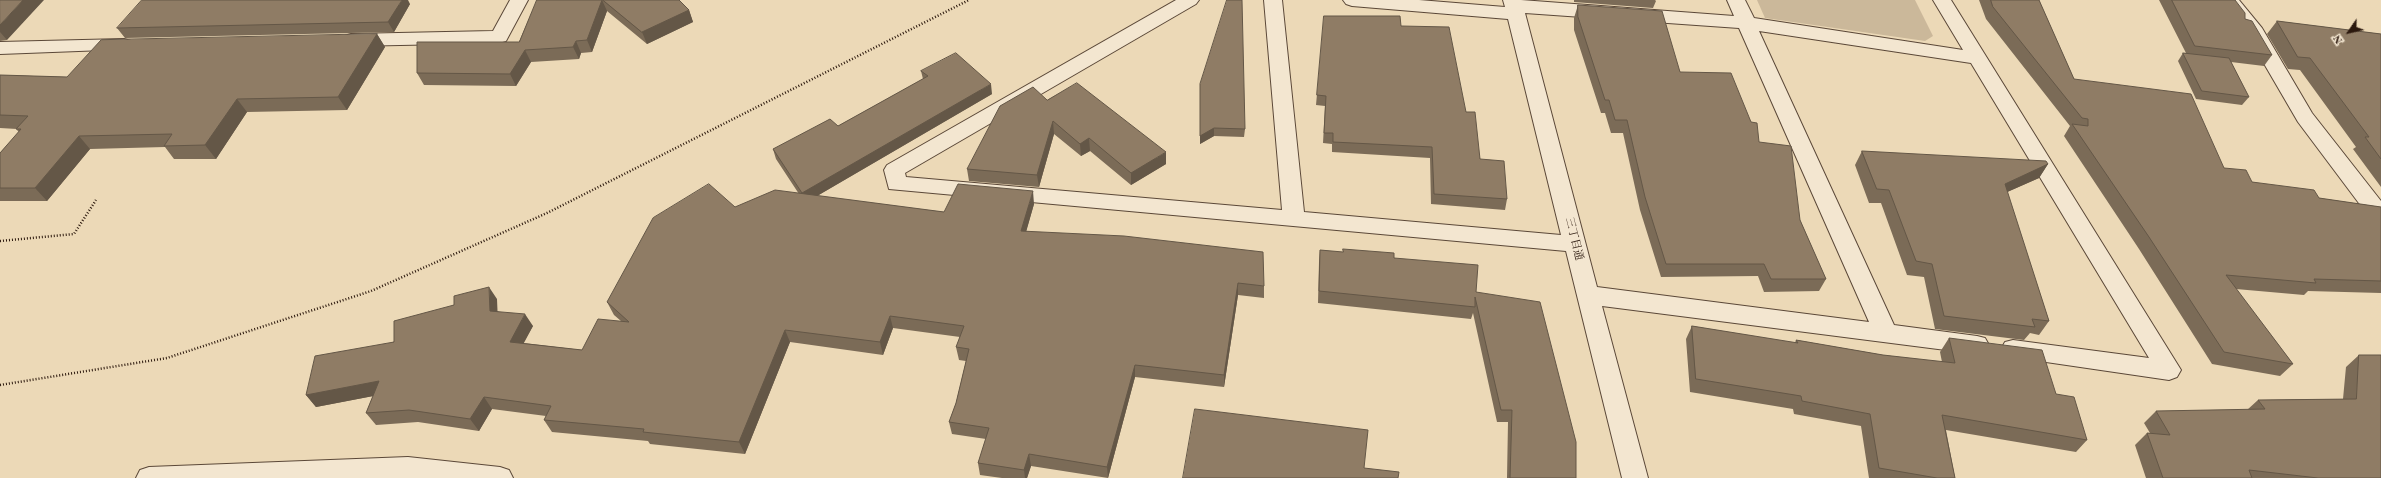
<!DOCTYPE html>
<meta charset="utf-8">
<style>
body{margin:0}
#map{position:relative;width:2381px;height:478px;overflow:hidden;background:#ecd9b7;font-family:"Old Standard TT",serif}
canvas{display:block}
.north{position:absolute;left:2329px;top:12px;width:40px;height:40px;-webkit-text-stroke:3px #f3e6d0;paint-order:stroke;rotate:236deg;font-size:11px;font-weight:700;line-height:16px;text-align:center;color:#2b180d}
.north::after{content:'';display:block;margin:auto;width:14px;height:18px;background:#2b180d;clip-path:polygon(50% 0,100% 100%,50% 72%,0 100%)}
</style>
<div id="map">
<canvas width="2381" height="478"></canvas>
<div class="north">N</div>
</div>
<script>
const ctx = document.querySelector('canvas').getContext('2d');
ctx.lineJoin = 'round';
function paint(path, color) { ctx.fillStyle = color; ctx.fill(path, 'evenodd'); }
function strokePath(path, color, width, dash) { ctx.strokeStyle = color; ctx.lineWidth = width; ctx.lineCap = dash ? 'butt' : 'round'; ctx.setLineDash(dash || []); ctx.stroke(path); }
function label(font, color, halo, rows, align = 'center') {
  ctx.font = font + ' "Old Standard TT","Noto Serif JP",serif'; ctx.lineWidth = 3; ctx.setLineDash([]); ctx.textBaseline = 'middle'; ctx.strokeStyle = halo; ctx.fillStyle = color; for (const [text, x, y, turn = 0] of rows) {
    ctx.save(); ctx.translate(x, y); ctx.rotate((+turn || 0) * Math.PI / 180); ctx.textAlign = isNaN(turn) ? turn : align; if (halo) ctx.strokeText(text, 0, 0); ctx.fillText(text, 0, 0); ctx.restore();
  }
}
paint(new Path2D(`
 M1757 0H1915L1933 36 1925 41 1765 18Z`), '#cbb89a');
const minor = new Path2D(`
 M510 0H528L506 41 499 43 351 46 344 44 342 40 344 36 351 34 493 31Z
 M1176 0H1199L1196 4 905 173 906 177 1282 210 1264 0H1282L1304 212 1561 235 1508 19 1352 6 1346 4 1343 0H1419L1505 7 1503 0H1521L1734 16 1727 0H1745L1754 18 1963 50 1933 0H1951L2181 370 2177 377 2169 380 2005 356 2001 349 2005 342 2013 340 2149 358 1971 63 1759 31 1894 325 1977 336 1985 338 1989 345 1985 352 1977 354 1602 306 1648 478H1622L1566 251 889 189 884 170 887 165ZM1525 13 1739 28 1869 322 1597 287Z
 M2220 0H2239L2262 28 2312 113 2381 201V224L2373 222 2298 122 2245 31Z
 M124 39 131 41 134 45 131 49 0 54V42Z
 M408 457 500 467 509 470 513 478H136L140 470 149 467Z`);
strokePath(minor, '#5b4838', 2);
strokePath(new Path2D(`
 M0 241 74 234 96 200
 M0 385 167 358 371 291 547 213 969 0`), '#2b180d', 2.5, [1, 2]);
paint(minor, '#f3e6d0');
paint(new Path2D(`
 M0 0 7 40 0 41Z
 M537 0H679L689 10 693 22 647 44 607 11 592 52 581 53 579 59 531 62 516 86 424 85 417 73 519 42Z
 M1574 0H1655L1656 1 1653 8 1574 2Z
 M1979 0H2039L2074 79 2224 168 2252 182 2319 198 2381 207V293L2308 291 2304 295 2236 289 2293 364 2280 376 2212 364 2139 249 2064 136 2070 126 1986 19Z
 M2159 0H2235L2245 19 2272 55 2264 66 2231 62 2249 97 2242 105 2196 99 2178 61 2183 53H2186Z
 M410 4 394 32 125 38 117 28Z
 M1578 5 1680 72 1759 142 1800 220 1826 279 1819 291 1764 292 1758 276 1661 277 1640 210 1623 133H1611L1605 113H1601L1574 30V18Z
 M1324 16 1401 26 1466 112 1480 159 1507 199 1505 210 1431 204 1430 158 1332 152V144L1323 143 1325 106 1316 105Z
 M2277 21 2381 34V187L2353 149 2356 147 2300 70 2288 69 2267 34Z
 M377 34 385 47 347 110 247 112 216 159H174L165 147 90 149 47 201H0V153L19 132 16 129H17L0 128V75L67 77Z
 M921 71 992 94 817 196 944 212 1034 204 1026 231 1264 286V298L1238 295 1224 387 1135 377 1108 478 1031 466 1027 478H1002L980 475 978 463 986 439 952 434 949 422 956 403 966 361 959 360 956 347 960 337 893 328 883 355 790 342 745 454 650 444 648 441 552 432 544 420 546 416 492 409 479 431 418 422 376 425 366 413 373 396 316 407 306 395 454 305 497 299V311L533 326 523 343 582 350 621 321 614 315 607 302 735 207 799 194 776 159 773 149 838 126 923 79Z
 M1200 84 1245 129 1244 137 1214 136 1200 144Z
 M1047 100 1166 164 1131 185 1090 151 1081 156 1054 134 1039 187 969 181 967 169Z
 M1862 151 2048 164 2039 178 2007 192 2049 321 2039 335 2030 333 2024 340 1935 329 1924 277 1907 275 1881 203H1869L1855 165Z
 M1320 250 1394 258 1476 292 1576 478H1507L1508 422H1497L1473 313 1471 319 1318 303 1319 262Z
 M1692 326 1795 343 1796 340 1883 355 1942 362 1940 352 1949 338 2056 394 2087 440 2076 452 1946 430 1955 478H1869L1861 426 1794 414 1793 409 1690 392 1686 339Z
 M2359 355 2381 478H2146L2135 445 2147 433H2150L2144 423 2156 411 2247 410 2258 400 2343 399 2346 367Z`), '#7b6b57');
paint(new Path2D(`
 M23 0H44L7 40 0 32V25Z
 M402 0H408L410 4 394 32 388 22Z
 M602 0 607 11 592 52 587 40Z
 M689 10 693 22 647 44 642 32Z
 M377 34 385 47 347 110 338 97Z
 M576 41 581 53 579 59 573 47Z
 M525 50 531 62 516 86 510 74Z
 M991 84 992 94 805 203 802 193Z
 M237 99 247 112 216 159 205 145Z
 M1053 121 1054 134 1039 187 1037 175Z
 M1214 128V136L1200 144V136Z
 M79 136 90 149 47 201 35 188Z
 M1089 138 1090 151 1081 156 1080 144Z
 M1166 152V164L1131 185V173Z
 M2048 164 2039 178 1996 197 2005 184Z
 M1033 191 1034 204 1023 243 1021 231Z
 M1238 283V295L1224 387V375Z
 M489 287 497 299 498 323 490 311Z
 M525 314 533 326 518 354 510 342Z
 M890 316 893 328 883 355 880 342Z
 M785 330 790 342 745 454 739 442Z
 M1135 365V377L1108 478 1107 467Z
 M379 381 389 393 316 407 306 395Z
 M484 397 492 409 479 431 470 419Z
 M1029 454 1031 466 1027 478H1025L1024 470Z`), '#645747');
const building = new Path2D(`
 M0 0H23L0 25Z
 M142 0H402L388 22 117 28Z
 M537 0H602L587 40 576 41 573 47 525 50 510 74 417 73V42H519Z
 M603 0H679L689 10 642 32Z
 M1227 0H1242L1245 129 1214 128 1200 136V84Z
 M1991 0H2039L2074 79 2191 94 2224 168 2246 170 2252 182 2314 190 2319 198 2381 207V281L2314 279 2316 283 2226 275 2293 364 2224 352 2149 237 2072 124 2088 126V119L2082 118 1993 7Z
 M2172 0H2235L2245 13V19L2252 21 2272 55 2195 46Z
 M1578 5 1662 11 1680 72 1731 73 1751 122 1757 123 1759 142 1791 146 1800 220 1826 279H1771L1764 264H1666L1645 197 1627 120H1615L1609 100H1605L1578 17Z
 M1324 16H1400L1401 26 1449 27 1466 112H1475L1480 159 1504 161 1507 199 1434 194 1432 147 1333 142V133H1324L1326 96 1317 95Z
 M2277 21 2381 34V159L2365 137H2369L2310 58 2298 57Z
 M377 34 338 97 237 99 205 145 164 146 172 134 79 136 35 188H0V153L21 129H16L28 116 0 115V75L67 77 101 40Z
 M956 53 991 84 802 193 773 149 830 119 838 126 928 76 921 71Z
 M2183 53 2229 58 2249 97 2202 91Z
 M1077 83 1166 152 1131 173 1089 138 1080 144 1053 121 1037 175 967 169 1000 106 1033 87 1047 100Z
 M1862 151 2046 161 2048 164 2005 184 2049 321 2032 319 2035 327 1944 316 1932 264 1916 261 1889 190 1877 189Z
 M709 184 735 207 775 190 944 212 958 184 1033 191 1021 231 1124 236 1263 252 1264 286 1238 283 1224 375 1135 365 1107 467 1029 454 1024 470 978 463 989 428 949 422 956 403 969 349 956 347 964 326 890 316 880 342 785 330 739 442 643 432 644 429 544 420 551 406 484 397 470 419 409 410 366 413 379 381 306 395 315 356 394 342V321L454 305V296L489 287 490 311 525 314 510 342 582 350 598 319 629 322 607 302 653 218Z
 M1343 249 1394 253V258L1478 265 1476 292 1540 302 1576 442V478H1510L1512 410H1501L1475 297V307L1319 291 1320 250 1343 252Z
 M1692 326 1798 343 1796 340 1883 355 1955 363 1949 338 2042 350 2056 394 2074 397 2087 440 1942 415 1955 478H1937L1879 468 1870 414 1802 401 1801 396 1696 379Z
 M2359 355H2381V478H2318L2249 470 2252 478H2163L2147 433 2170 435 2156 411 2265 409 2258 400 2356 399Z
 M1195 409 1368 430 1364 468 1399 472 1398 478H1183Z`);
paint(building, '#8f7c65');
strokePath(building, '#645747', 1);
label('11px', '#2b180d', '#f3e6d0', [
 ["三丁目通",1574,239,76]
]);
</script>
